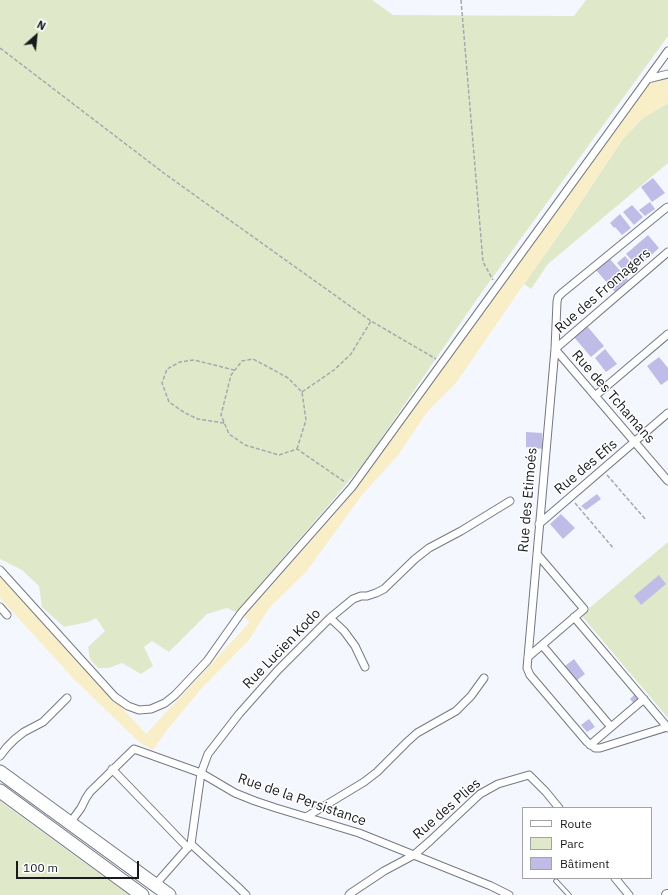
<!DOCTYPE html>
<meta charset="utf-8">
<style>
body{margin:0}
#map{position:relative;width:668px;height:895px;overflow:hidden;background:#f4f7fe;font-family:"IBM Plex Sans",sans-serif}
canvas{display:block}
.legend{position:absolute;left:522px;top:807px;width:130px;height:72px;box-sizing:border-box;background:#fff;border:1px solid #a3a3a5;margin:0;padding:5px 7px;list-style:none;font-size:12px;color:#181a1e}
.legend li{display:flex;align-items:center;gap:8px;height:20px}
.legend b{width:20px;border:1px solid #a3a3a5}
.north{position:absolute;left:16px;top:16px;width:40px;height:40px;-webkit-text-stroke:3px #fff;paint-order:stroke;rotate:27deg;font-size:11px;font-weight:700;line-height:16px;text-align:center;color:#181a1e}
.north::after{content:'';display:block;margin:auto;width:14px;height:18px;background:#181a1e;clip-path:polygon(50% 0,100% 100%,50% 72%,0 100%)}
.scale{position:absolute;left:16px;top:861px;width:123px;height:18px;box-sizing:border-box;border:2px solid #181a1e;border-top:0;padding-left:5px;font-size:12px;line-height:14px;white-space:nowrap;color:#181a1e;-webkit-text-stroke:3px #fff;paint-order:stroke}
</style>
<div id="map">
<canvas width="668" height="895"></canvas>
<ul class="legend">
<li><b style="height:5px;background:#fff"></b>Route</li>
<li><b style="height:11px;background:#dfe9c9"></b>Parc</li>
<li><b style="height:11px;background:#bfbde7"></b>Bâtiment</li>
</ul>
<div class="north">N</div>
<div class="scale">100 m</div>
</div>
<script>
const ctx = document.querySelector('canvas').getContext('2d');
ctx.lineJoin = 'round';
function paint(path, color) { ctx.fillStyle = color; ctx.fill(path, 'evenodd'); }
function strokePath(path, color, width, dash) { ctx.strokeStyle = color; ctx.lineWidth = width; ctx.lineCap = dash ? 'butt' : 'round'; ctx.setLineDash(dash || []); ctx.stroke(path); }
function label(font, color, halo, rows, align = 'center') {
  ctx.font = font + ' "IBM Plex Sans",sans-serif'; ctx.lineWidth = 3; ctx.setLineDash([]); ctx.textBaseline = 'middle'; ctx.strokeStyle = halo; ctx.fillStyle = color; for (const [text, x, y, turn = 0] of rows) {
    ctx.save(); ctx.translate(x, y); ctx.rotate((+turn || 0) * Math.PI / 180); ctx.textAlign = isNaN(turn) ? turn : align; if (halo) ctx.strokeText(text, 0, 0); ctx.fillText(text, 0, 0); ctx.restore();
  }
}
paint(new Path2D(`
 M0 0H372L393 15 574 16 586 0H668V36L477 299 367 459 327 507 236 612 227 608 207 614 169 652 152 641 144 647 153 666 141 674 122 663 109 668H98L90 659 88 647 105 631 96 618 88 622 64 627 42 607 39 586 22 570 0 559Z
 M668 103V163L548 264 531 289 524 284 567 223 622 140 643 118Z
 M668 542V718L581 615Z
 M0 801 129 895H0Z`), '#dfe9c9');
paint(new Path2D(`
 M668 79V103L643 118 622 140 567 223 524 284 456 383 427 412 399 454 362 495 306 572 269 608 249 640 201 689 167 730 153 750 139 742 73 678 0 598V575L146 734 250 622 244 617 354 492 650 83Z`), '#f8eec8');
paint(new Path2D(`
 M653 178 665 193 652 202 641 187Z
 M650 202 655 209 645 216 639 210Z
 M632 205 643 217 634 225 623 212Z
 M620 214 631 228 622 235 615 227 614 228 610 223Z
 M648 235 659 248 638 267 626 254Z
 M625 256 636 269 628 276 617 263Z
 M610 259 628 280 615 292 596 270Z
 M587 326 604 346 591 357 574 337Z
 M605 349 617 364 606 372 595 358Z
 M659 357 668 368V380L661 385 647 366Z
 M526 432 542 433 543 449 526 447Z
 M597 494 601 499 586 510 581 506Z
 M561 514 575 528 563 539 550 524Z
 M659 575 666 584 641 605 634 596Z
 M574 659 585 674 576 681 565 666Z
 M635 694 640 701 635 705 630 699Z
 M589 719 595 727 587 732 581 725Z`), '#bfbde7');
const lane = new Path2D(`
 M556 881 569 895`);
const street = new Path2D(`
 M648 79 668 74
 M668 252 555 349 668 481
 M595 396 668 334
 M539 524 668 413
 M0 570 115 697 128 706 139 710 151 709 165 703 175 695 207 661 241 613 352 487 668 51
 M0 607 7 615
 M574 617 668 728
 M330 618 344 631 355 646 365 667
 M542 645 611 727
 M528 657 584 609 537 554
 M667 727 600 748H595L587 742 530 675 527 668 528 657 555 349 557 302 558 297 562 293 666 208 668 207
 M590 745 644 699
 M0 756 7 747 15 739 24 732 43 722 67 698
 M112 769 188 848
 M306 817 364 782 377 772 407 742 417 733 456 711 471 696 484 678
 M70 823 81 808 86 798 90 792 134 749 201 773 235 793 255 801 276 808 359 833 491 886 509 895
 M191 844 238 887 246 895
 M615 878 629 895
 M155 885 191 844 201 773 208 754 239 714 278 670 330 618 353 599 361 596H367L376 593 384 589 415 559 429 548 461 531 510 501
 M349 895 351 893 384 871 414 855 430 841 480 794 498 784 529 775 546 792 559 808`);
const secondary = new Path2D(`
 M667 895H668`);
const highway = new Path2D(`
 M0 772 169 895
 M0 791 142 895`);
strokePath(lane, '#747983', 5.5);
strokePath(street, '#747983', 9);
strokePath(secondary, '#747983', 12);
strokePath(highway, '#747983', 15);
strokePath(new Path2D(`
 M461 0 483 262 493 280
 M0 48 165 174 371 321 436 359
 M302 392 334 370 351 354 371 321
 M224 423 198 419 185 413 169 402 162 383 167 369 180 362 194 360 234 370
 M297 449 306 420 302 392 288 378 270 368 253 359 242 361 231 375 221 415 229 434 245 445 279 455 297 449 345 482
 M607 475 646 520
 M575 503 614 549`), '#a6a8ae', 1.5, [4, 2]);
strokePath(lane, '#fff', 3.5);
strokePath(street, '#fff', 7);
strokePath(secondary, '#fff', 10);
strokePath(highway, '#fff', 13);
label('14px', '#181a1e', '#fff', [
 ["Rue des Fromagers",603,291,-41],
 ["Rue des Tchamans",613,397,49],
 ["Rue des Efis",586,467,-40],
 ["Rue des Etimoés",528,500,-85],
 ["Rue Lucien Kodo",282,649,-46],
 ["Rue de la Persistance",302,800,19],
 ["Rue des Plies",447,809,-41]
]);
</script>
